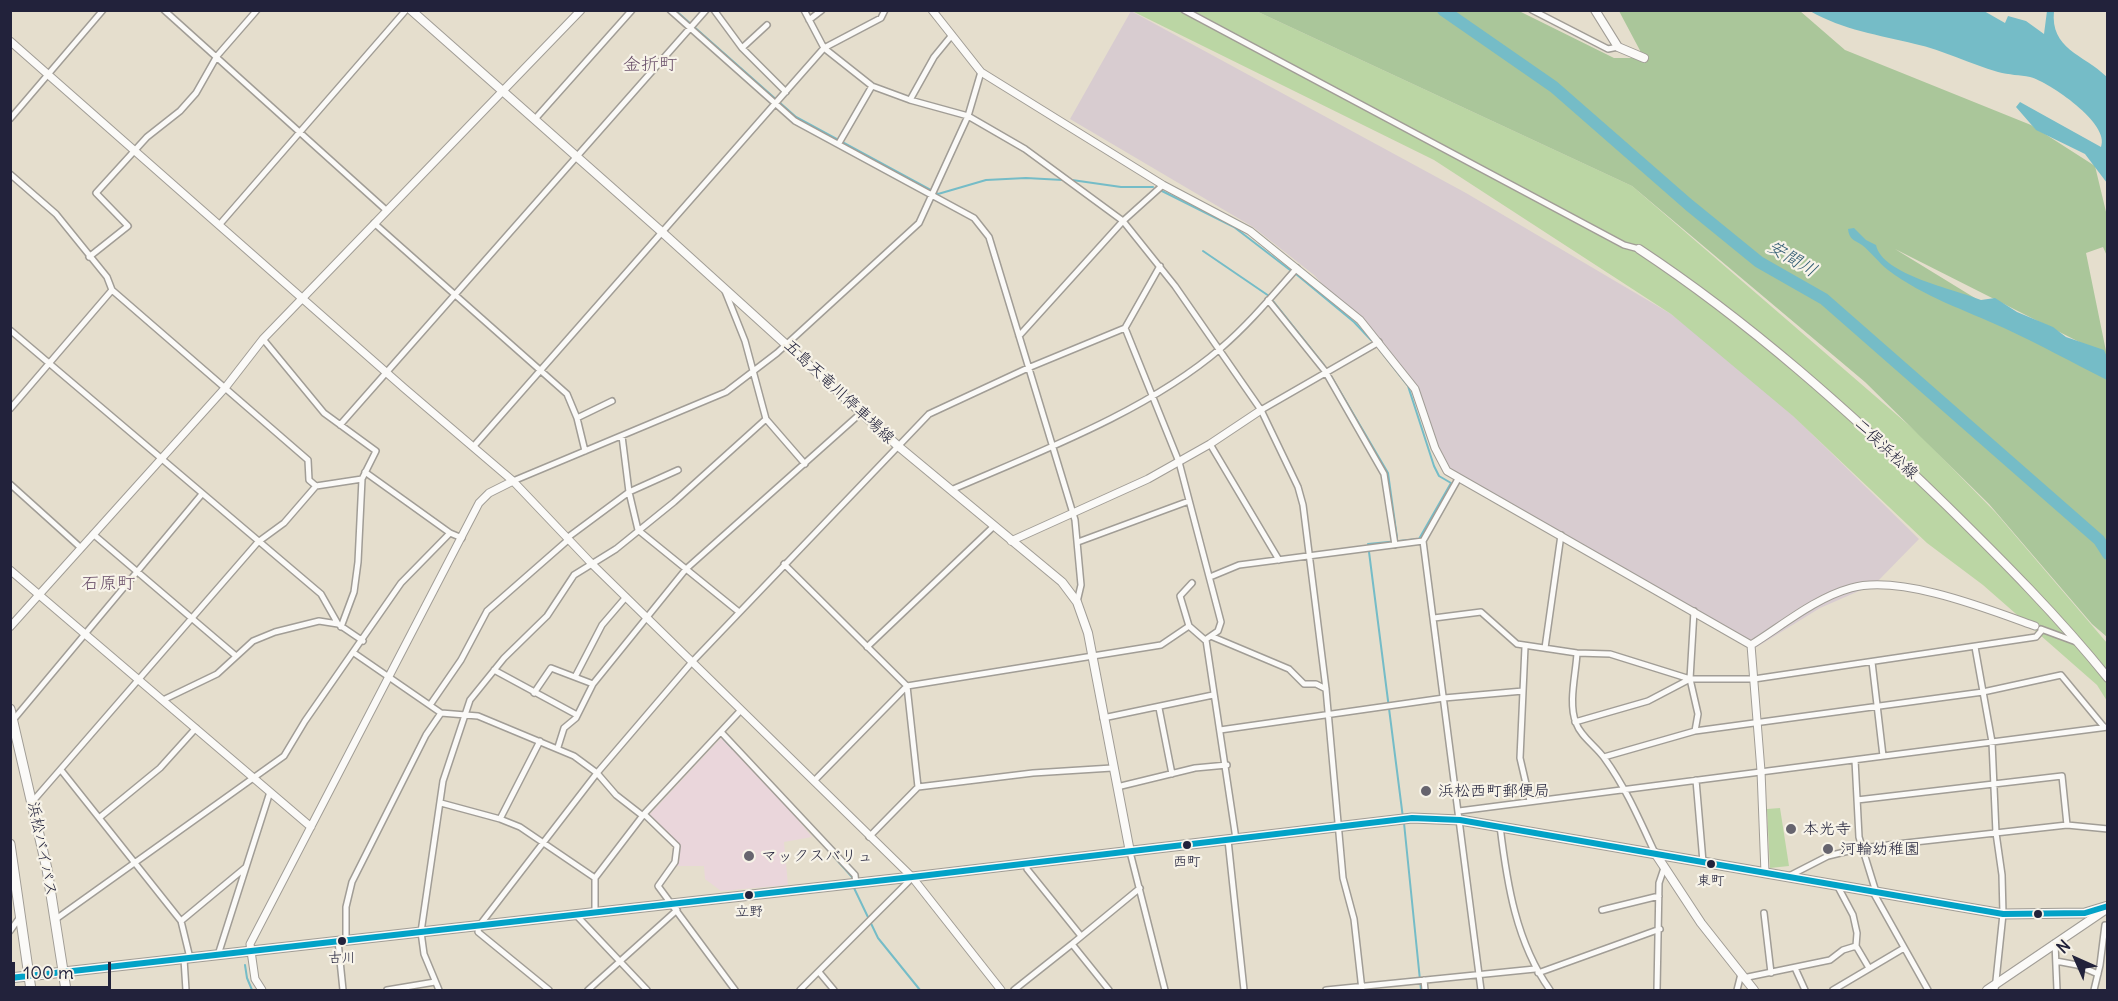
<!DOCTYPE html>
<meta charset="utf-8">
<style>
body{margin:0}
#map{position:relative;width:2118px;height:1001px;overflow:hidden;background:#e5decd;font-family:Delius,sans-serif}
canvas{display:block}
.frame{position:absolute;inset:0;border:12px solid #22223b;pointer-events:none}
.north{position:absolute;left:2046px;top:929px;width:60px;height:60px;-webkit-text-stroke:4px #f7f3e8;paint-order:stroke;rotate:315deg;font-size:16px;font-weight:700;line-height:24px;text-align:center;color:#22223b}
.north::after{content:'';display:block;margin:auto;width:21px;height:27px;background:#22223b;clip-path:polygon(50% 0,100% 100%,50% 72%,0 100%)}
.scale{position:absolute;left:12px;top:962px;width:99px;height:27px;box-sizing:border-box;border:3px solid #22223b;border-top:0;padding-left:8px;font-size:18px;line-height:21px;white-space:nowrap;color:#22223b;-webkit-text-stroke:4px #f7f3e8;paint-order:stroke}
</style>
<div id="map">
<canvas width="2118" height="1001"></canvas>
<div class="frame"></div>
<div class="north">N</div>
<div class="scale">100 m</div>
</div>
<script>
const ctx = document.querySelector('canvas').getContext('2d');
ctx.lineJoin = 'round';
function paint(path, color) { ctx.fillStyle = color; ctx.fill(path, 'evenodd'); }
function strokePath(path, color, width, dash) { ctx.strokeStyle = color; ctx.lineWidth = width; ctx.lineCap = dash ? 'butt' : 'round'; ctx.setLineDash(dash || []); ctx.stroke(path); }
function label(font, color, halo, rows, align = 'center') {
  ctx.font = font + ' Delius,"Klee One",sans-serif'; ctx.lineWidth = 4.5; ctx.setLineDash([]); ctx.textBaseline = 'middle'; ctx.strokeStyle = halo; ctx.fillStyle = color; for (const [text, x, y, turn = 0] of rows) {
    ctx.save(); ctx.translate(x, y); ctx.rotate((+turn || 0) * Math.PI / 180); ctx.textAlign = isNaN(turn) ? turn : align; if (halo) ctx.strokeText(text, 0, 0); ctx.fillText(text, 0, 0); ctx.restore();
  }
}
paint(new Path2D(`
 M721 738 778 795 812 837 784 842 788 885 721 891 705 879 704 866H677L680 857 678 844 649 815Z`), '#ead6db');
paint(new Path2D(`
 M1131 11 1466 193 1671 314 1762 385 1919 539 1875 584 1820 608 1752 650 1458 479 1447 471 1408 377 1314 275 1253 227 1070 119Z`), '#d8ccd0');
paint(new Path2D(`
 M1132 11H1256L1632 186 1919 434 1996 513 2107 643V701L2097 685 1983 585 1927 543 1793 416 1671 314 1434 160Z
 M1780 808 1789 866 1770 868 1767 809Z`), '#bbd6a4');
paint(new Path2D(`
 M1256 11H1519L1614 58H1644L1619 11H1800L1845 50 2031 125 2095 166 2107 216V256L2103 247 2086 253 2107 356 1895 249 2107 379V637L2092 624 1989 504 1865 382 1632 186Z`), '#aac69a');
paint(new Path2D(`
 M1810 11H1984L2005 23 2008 16 2026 21 2044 34 2047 11H2054C2050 49 2083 54 2107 77V183L2085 154 2036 130 2016 107 2020 102 2101 147C2111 124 2049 82 2030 77 2020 75 2009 75 1998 72 1970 64 1943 50 1915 44 1879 35 1843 30 1810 11Z
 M1854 228 1866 240 1876 245C1882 275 1955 289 1981 300L1995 298 2017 312 2053 327 2066 337 2104 350 2107 357V380C2073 363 2039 344 2004 328 1965 310 1924 297 1888 270 1879 263 1871 252 1862 245 1854 240 1849 239 1848 229Z`), '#75bcc7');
strokePath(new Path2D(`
 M675 10 796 117 938 194 986 180 1026 178 1063 180
 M1072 180 1121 187H1153
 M1160 190 1234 227 1290 270
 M1203 251 1269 296
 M1296 274 1354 322 1371 340
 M1273 301 1324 365
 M1379 349 1408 386 1434 466 1439 476 1451 483 1419 539 1368 544 1403 818
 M1331 376 1388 473 1397 538
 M723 738 733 749
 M1404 823 1421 990
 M829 851 852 877 853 882
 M854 888 878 938 920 990
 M245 965 247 978 252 990`), '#75bcc7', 2);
strokePath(new Path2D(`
 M1443 10 1554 87 1689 205 1759 262 1824 299 2099 540 2108 554`), '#75bcc7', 12);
const minor = new Path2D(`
 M164 10 386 210
 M670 10 795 121 974 218 989 237 1075 520 1081 585 1077 602
 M714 10 742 48 786 92
 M804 10 824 48 872 86 910 100 968 116 1025 149 1123 221 1175 286 1261 410 1298 487 1303 505 1326 689 1343 878 1354 919 1362 990
 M1184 10 1624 245 1639 249
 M1532 10 1608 49 1618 47
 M809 20 822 10
 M742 48 767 25
 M910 100 934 57 952 35
 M10 119 103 10
 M535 119 632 10
 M839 143 872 86
 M10 174 56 214 107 277 112 290 308 460 309 480 316 486
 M374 223 567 394 577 418 585 451
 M220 224 406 10
 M89 257 128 226 96 193 147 137 180 111 196 93 217 56 257 10
 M725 291 745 341 766 419 805 464
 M1268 300 1325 371 1384 474 1395 545
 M10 330 321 594 338 624 363 641
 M1019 336 1123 221 1163 185
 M263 339 324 413 376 451 362 479 358 562 354 592 341 627
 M10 409 112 290
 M1261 410 1379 342
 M577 418 612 401
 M340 425 706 10
 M622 436 629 492 638 530 739 612
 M1210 444 1279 560
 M473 447 824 48 881 18 885 10
 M365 472 450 533 462 538
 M1458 479 1423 541 1481 990
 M513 481 726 392 777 353 919 223 968 116 981 72
 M10 484 81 548
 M951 490C1039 452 1148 411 1221 348 1249 324 1273 295 1297 268
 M93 534 236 656
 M567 538 629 492 678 470
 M1078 542 1189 501
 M784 564 907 686 918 787
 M1210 577 1239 565 1423 541
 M1694 611 1690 679 1698 714 1695 731 1983 692 2061 675 2104 727
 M1434 618 1481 612 1517 644 1577 653 1610 654 1690 679H1754L2036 637 2042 630
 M1189 626 1180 596 1192 583
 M2041 629 2079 643
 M1213 637 1289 669 1304 684H1316L1326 689
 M1206 640 1236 839
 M867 647 993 527
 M1525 647 1520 758 1530 801
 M1975 647 1992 742 1996 833 2002 875 2003 914 1995 990
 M1545 648 1561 535
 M354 653 441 713 478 716 574 756 597 773 616 795 643 816
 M1577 653C1576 674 1568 703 1576 723 1581 737 1596 746 1605 759 1626 788 1640 821 1655 853
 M1872 662 1883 756
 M494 670 577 715
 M575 677 602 625 626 597
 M534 693 551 668 593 684
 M163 700 217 674 253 641 275 632 319 621 338 624
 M430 705 461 660 487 611 568 540
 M1159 708 1172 774
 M1103 718 1213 695
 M14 719 202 494
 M1575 722 1648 701 1690 679
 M1220 730 1444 698 1523 691
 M721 732 855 875 856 884
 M558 747 564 728 576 718 593 684 686 569 861 413
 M1604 757 1695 731
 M1855 760 1859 837 1876 892
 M61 770 181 921 190 958
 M1696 780 1703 862
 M814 781 907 686 1161 645 1189 626 1205 640 1218 631 1221 622 1179 462 1125 328
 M1117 787 1195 768 1227 765
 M1857 800 2062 776 2067 825
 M33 801 258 542 284 523 316 486 362 479
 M441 803 500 819 520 827 595 878
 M1459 811 2108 727
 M644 814 677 846 675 862 658 886 735 990
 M99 818 160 768 196 728
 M500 819 540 741
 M1500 826C1507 884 1516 942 1550 990
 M869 837 918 787 1033 773 1112 768
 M1228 840 1244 990
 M1130 852 1165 990
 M1027 864V869L1081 936
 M1789 876 1828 856 1861 848 2067 825 2108 829
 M1837 885 1853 915 1857 933 1856 946 1869 968
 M1873 892 1928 990
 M1602 910 1659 896
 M595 913V878L644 814 741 710
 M1764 913 1771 973
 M576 915 647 990
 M56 919 284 756 305 721 401 583 450 533
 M181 921 246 867
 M10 931 20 917
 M338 941 343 990
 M346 941V907L352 882 426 735 441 713
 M2055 943 2057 990
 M218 955 270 792
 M184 959 186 990
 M2056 961 2077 965 2098 974
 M1795 968 1805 990
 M819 972 834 990
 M1538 973 1660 929
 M1743 978 1830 960 1843 950 1856 946
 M1424 980 1425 990
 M387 990 435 982
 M439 990 424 954 421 932 443 781 470 700 504 658 547 616 574 575 616 549 674 502 766 419
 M549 990 478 932 479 926 597 773 692 662 929 414 1028 368 1125 328 1160 266
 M588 990 677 910
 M800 990 911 879
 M1014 990 1072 944
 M1109 990 1072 944 1140 888
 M1326 990 1535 969
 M1657 990 1659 883 1664 868
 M1737 990 1741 974
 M1833 990 1904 948
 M2094 990 2100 965 2105 925`);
const tertiary = new Path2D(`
 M932 10 981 72 1163 185 1250 231 1360 320 1415 389 1435 448 1447 471 1751 645
 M10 41 404 388 513 481 593 565 912 877 1001 990
 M1011 541 1148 479 1210 444 1261 410
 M10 570 311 827
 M10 627 225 388 263 339 581 10
 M1751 645C1783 625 1815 598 1851 588 1900 574 1988 609 2035 626
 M1751 645 1761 771 1765 873
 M262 990 255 979 250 944 479 503 489 493 513 481`);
const secondary = new Path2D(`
 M411 10 663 233 898 446 1062 582 1077 602 1088 633 1130 852
 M1595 10 1618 47 1644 58
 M1639 249C1751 323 1850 412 1946 505 2002 560 2058 616 2108 678
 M1655 853 1701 923 1754 990
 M1987 990 2108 908`);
const trunk = new Path2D(`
 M10 709 47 869 66 990
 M10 844 31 990
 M10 978 912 877 1412 818 1460 820 2003 914 2085 913 2108 906`);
strokePath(minor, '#a19d96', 8);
strokePath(tertiary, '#a19d96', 9);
strokePath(secondary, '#a19d96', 10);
strokePath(trunk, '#a19d96', 11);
strokePath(minor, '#fbfaf8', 5);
strokePath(tertiary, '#fbfaf8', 7);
strokePath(secondary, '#fbfaf8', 8);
strokePath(trunk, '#fbfaf8', 9);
strokePath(new Path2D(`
 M10 978 912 877 1412 818 1460 820 2003 914 2085 913 2108 906`), '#02a2c7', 6);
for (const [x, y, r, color] of [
 [1426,791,6,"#66646e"],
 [1791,829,6,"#66646e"],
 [1187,845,5,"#22223b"],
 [1828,849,6,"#66646e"],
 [749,856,6,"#66646e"],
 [1711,864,5,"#22223b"],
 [749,895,5,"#22223b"],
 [2038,914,5,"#22223b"],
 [342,941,5,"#22223b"]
]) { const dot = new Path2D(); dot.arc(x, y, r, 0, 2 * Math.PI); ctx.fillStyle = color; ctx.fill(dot); strokePath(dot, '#f7f3e8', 2); }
label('14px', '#22223b', '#f7f3e8', [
 ["西町",1187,862],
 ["東町",1711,881],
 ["立野",749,912],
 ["古川",342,958]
]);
label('16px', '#22223b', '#f7f3e8', [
 ["五島天竜川停車場線",839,392,43],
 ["二俣浜松線",1886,449,43],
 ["浜松バイパス",42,849,79]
]);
label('16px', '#22223b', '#f7f3e8', [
 ["浜松西町郵便局",1438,791],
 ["本光寺",1803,829],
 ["河輪幼稚園",1840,849],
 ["マックスバリュ",761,856]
], 'left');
label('18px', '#684d68', '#f7f3e8', [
 ["金折町",650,65],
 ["石原町",108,584]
]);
label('italic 18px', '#305a72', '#f7f3e8', [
 ["安間川",1792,259,31]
]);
</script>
